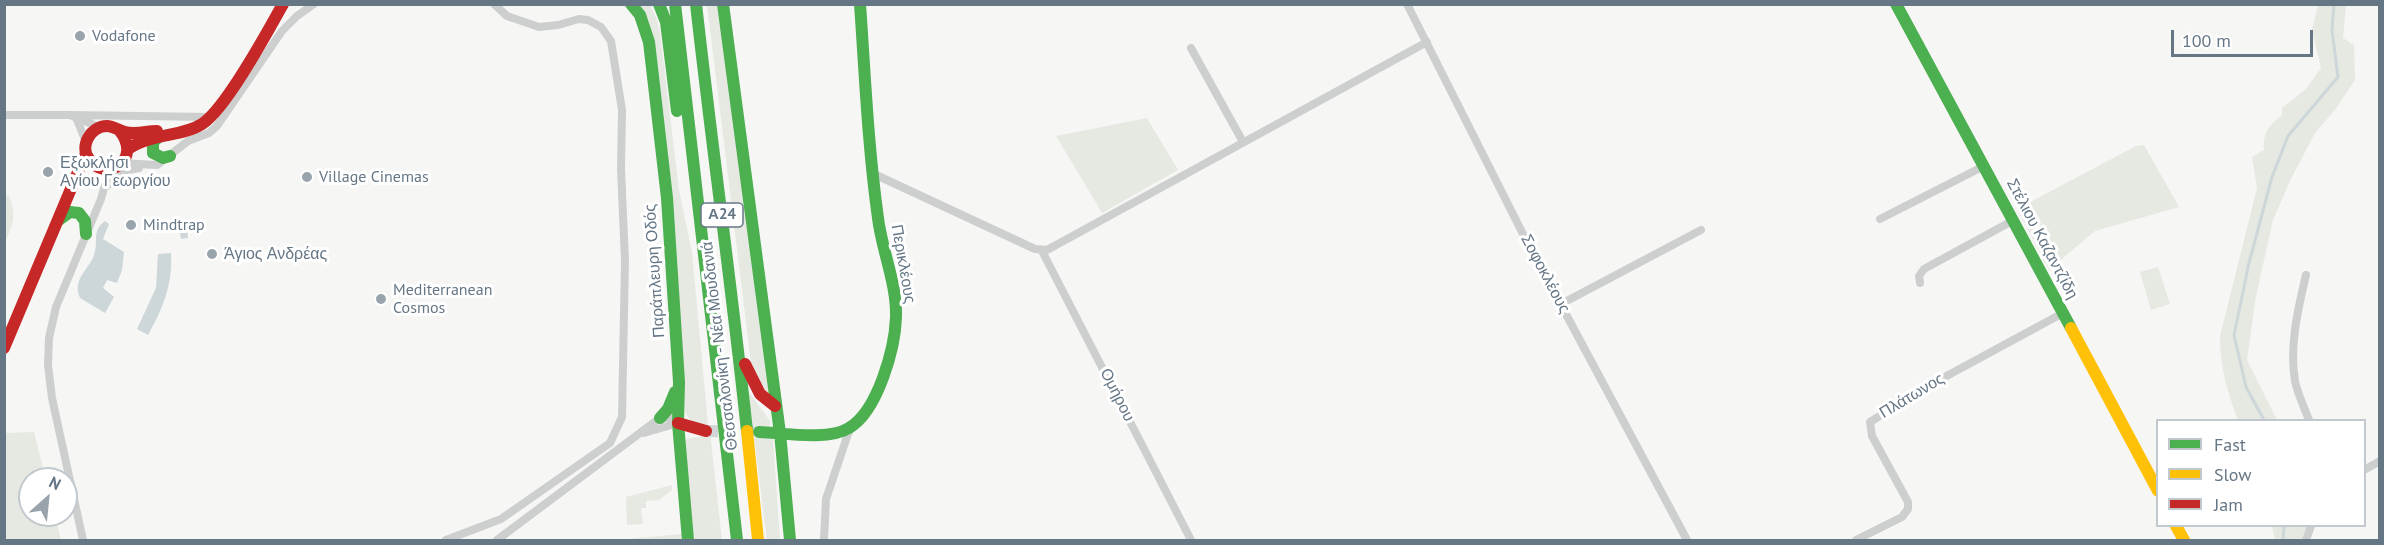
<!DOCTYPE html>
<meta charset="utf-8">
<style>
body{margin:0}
#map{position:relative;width:2384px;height:545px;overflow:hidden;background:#f6f6f4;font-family:"PT Sans",sans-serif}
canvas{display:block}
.frame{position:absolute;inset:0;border:6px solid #657685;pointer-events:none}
.legend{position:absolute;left:2156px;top:419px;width:210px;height:108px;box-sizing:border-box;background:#fff;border:2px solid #c1c8ce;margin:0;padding:8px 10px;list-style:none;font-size:18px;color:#657685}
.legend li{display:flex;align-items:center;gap:12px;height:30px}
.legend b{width:30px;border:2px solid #c1c8ce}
.north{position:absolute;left:18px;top:467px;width:60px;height:60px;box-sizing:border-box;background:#fff;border:2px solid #c1c8ce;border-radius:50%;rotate:27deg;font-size:16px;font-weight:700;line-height:24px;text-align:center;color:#657685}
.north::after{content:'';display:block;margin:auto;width:21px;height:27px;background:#98a3ac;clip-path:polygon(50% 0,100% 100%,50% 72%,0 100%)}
.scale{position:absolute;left:2171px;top:30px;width:142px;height:27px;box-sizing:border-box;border:3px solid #657685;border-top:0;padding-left:8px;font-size:18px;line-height:21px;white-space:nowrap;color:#657685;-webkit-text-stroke:4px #fff;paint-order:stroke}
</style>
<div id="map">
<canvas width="2384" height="545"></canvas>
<div class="frame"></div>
<ul class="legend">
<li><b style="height:8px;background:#4caf50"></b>Fast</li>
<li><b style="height:8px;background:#ffc107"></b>Slow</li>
<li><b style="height:8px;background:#c62828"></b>Jam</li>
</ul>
<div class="north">N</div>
<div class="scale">100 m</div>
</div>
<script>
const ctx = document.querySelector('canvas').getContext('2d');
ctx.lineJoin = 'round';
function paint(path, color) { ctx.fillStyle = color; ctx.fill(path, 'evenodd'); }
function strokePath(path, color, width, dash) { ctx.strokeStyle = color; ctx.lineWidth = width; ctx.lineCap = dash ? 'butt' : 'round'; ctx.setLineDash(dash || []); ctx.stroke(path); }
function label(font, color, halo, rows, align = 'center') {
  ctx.font = font + ' "PT Sans",sans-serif'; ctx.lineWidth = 6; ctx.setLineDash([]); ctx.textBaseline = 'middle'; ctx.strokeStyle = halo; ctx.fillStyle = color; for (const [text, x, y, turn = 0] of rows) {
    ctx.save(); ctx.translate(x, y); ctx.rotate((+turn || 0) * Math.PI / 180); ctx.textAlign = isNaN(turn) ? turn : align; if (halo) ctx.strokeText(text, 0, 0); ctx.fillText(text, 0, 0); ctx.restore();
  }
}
paint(new Path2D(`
 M638 5H650L656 17 660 32 679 190 692 252 708 425C696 424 691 423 685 412 679 286 668 161 653 36L648 19Z
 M707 5H720L770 397 752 371Z
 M2318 5H2346L2343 38 2354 45 2355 80 2335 110 2315 133 2290 181 2273 220 2256 296 2247 360 2277 420H2238C2227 392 2220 366 2220 336L2257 188 2252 157 2264 150C2262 134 2269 125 2282 115V108L2306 89 2321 68 2312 30Z
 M1147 118 1178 170 1102 213 1056 136Z
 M2144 145 2179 207 2095 231 2049 270 2017 209 2136 146Z
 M5 195 9 196C17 217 13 223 5 243Z
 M2158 267 2170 304 2151 310 2140 272Z
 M749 392 771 422 768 428 751 429Z
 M34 432 46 479H30V515H55L61 540H5V433Z
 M710 432 722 540H694L684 444 687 439 699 437Z
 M754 438 773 439 780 540H767Z
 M672 485V490L659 500 646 501V508H641L643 524 627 525 626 497Z
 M2272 526H2307L2302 540H2275Z
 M682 534 683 540 628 539Z`), '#e6e9e2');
paint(new Path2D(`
 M186 220 188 238 181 239 178 221Z
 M105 221 109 224 103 239 124 252 122 270 117 283 107 280 103 288 114 297 105 313 80 298C72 279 88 271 94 255 99 241 91 231 105 221Z
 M171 253C173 284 163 308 148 335L137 329 156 288 158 254Z`), '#cdd6d8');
strokePath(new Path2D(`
 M2264 420 2246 387 2234 335 2249 263 2272 177 2288 136 2338 77 2332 30 2334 4
 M2283 540 2284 526`), '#cdd6d8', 3);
strokePath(new Path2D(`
 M706 431 755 432`), '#d2d6d8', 12, [12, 6]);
strokePath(new Path2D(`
 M1407 4 1523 234 1687 540
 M1191 48 1243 142
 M4 115H70L99 127
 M70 115 210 117
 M76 117 86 142
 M121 163 157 165 188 141 209 133 217 126 282 31 297 16 314 4
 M874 174 1035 249 1047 250 1427 42
 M108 185 122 171 139 168
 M1880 219 1984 166
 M1042 251 1191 540
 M2306 275C2298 309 2289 346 2295 381 2298 395 2304 407 2309 420
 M1920 283 1919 276 1924 269 2014 220
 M1561 304 1701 230
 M644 433 678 423
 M2364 470 2380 461
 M83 540 52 398 48 365 49 338 56 307 101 199 107 177 113 168
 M446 540 501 519 610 443 622 417 625 261 621 169 622 110 611 41 601 27 588 20 579 19 558 25 539 27 507 16 494 4
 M497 540 660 418H670L678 423
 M824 540 826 499 850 428
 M1856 540 1902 517 1908 509V502L1872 436 1870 422 1930 385 2063 313
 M2306 540 2311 526`), '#cdcfcf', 8);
strokePath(new Path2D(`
 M631 4 640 15 649 42 667 198 679 382 678 423 688 540
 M659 4 666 22 677 111
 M675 4 737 540
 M696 4C712 147 732 289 747 431
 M723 4 780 433 790 540
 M1896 4 2071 328
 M160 136 153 142V153L163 158 170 156
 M59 220 70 212 79 213 85 221 86 234
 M660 418 668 409 675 392
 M759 432C784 433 828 441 849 428 878 411 895 348 896 317 897 284 882 251 878 218 868 147 865 75 860 4`), '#4caf50', 12);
strokePath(new Path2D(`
 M2071 328 2158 491
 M747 431 758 540
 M2176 526 2184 540`), '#ffc107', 12);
strokePath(new Path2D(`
 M120 131C143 161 105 183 89 159 79 146 91 126 107 126 114 126 119 131 125 132 135 135 147 131 157 131
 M128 149C152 133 182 137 202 124 226 109 268 31 283 4
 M4 348 86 153
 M745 364 760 394 775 406
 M678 423 706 431`), '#c62828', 12);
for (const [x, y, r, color] of [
 [80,36,6,"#98a3ac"],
 [48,172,6,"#98a3ac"],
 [307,177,6,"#98a3ac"],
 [131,225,6,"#98a3ac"],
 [212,254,6,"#98a3ac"],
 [381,299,6,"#98a3ac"]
]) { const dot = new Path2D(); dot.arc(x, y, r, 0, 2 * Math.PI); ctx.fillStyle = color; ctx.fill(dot); strokePath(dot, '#fff', 2); }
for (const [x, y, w] of [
 [722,215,42]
]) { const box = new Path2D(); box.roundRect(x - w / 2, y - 12, w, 24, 4.5); ctx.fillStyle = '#fff'; ctx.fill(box); strokePath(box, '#657685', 1.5); }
label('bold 15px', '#657685', null, [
 ["Α24",722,215]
]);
label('16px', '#657685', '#fff', [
 ["Vodafone",92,36],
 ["Εξωκλήσι",60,163],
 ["Αγίου Γεωργίου",60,181],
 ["Village Cinemas",319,177],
 ["Mindtrap",143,225],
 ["Άγιος Ανδρέας",224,254],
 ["Mediterranean",393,290],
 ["Cosmos",393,308]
], 'left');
label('16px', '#657685', '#fff', [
 ["Στέλιου Καζαντζίδη",2042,239,62],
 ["Περικλέους",903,264,80],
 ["Παράπλευρη Οδός",655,271,-94],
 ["Σοφοκλέους",1545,274,62],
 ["Θεσσαλονίκη - Νέα Μουδανιά",720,346,-97],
 ["Ομήρου",1117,395,63],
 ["Πλάτωνος",1912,396,-31]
]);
</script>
